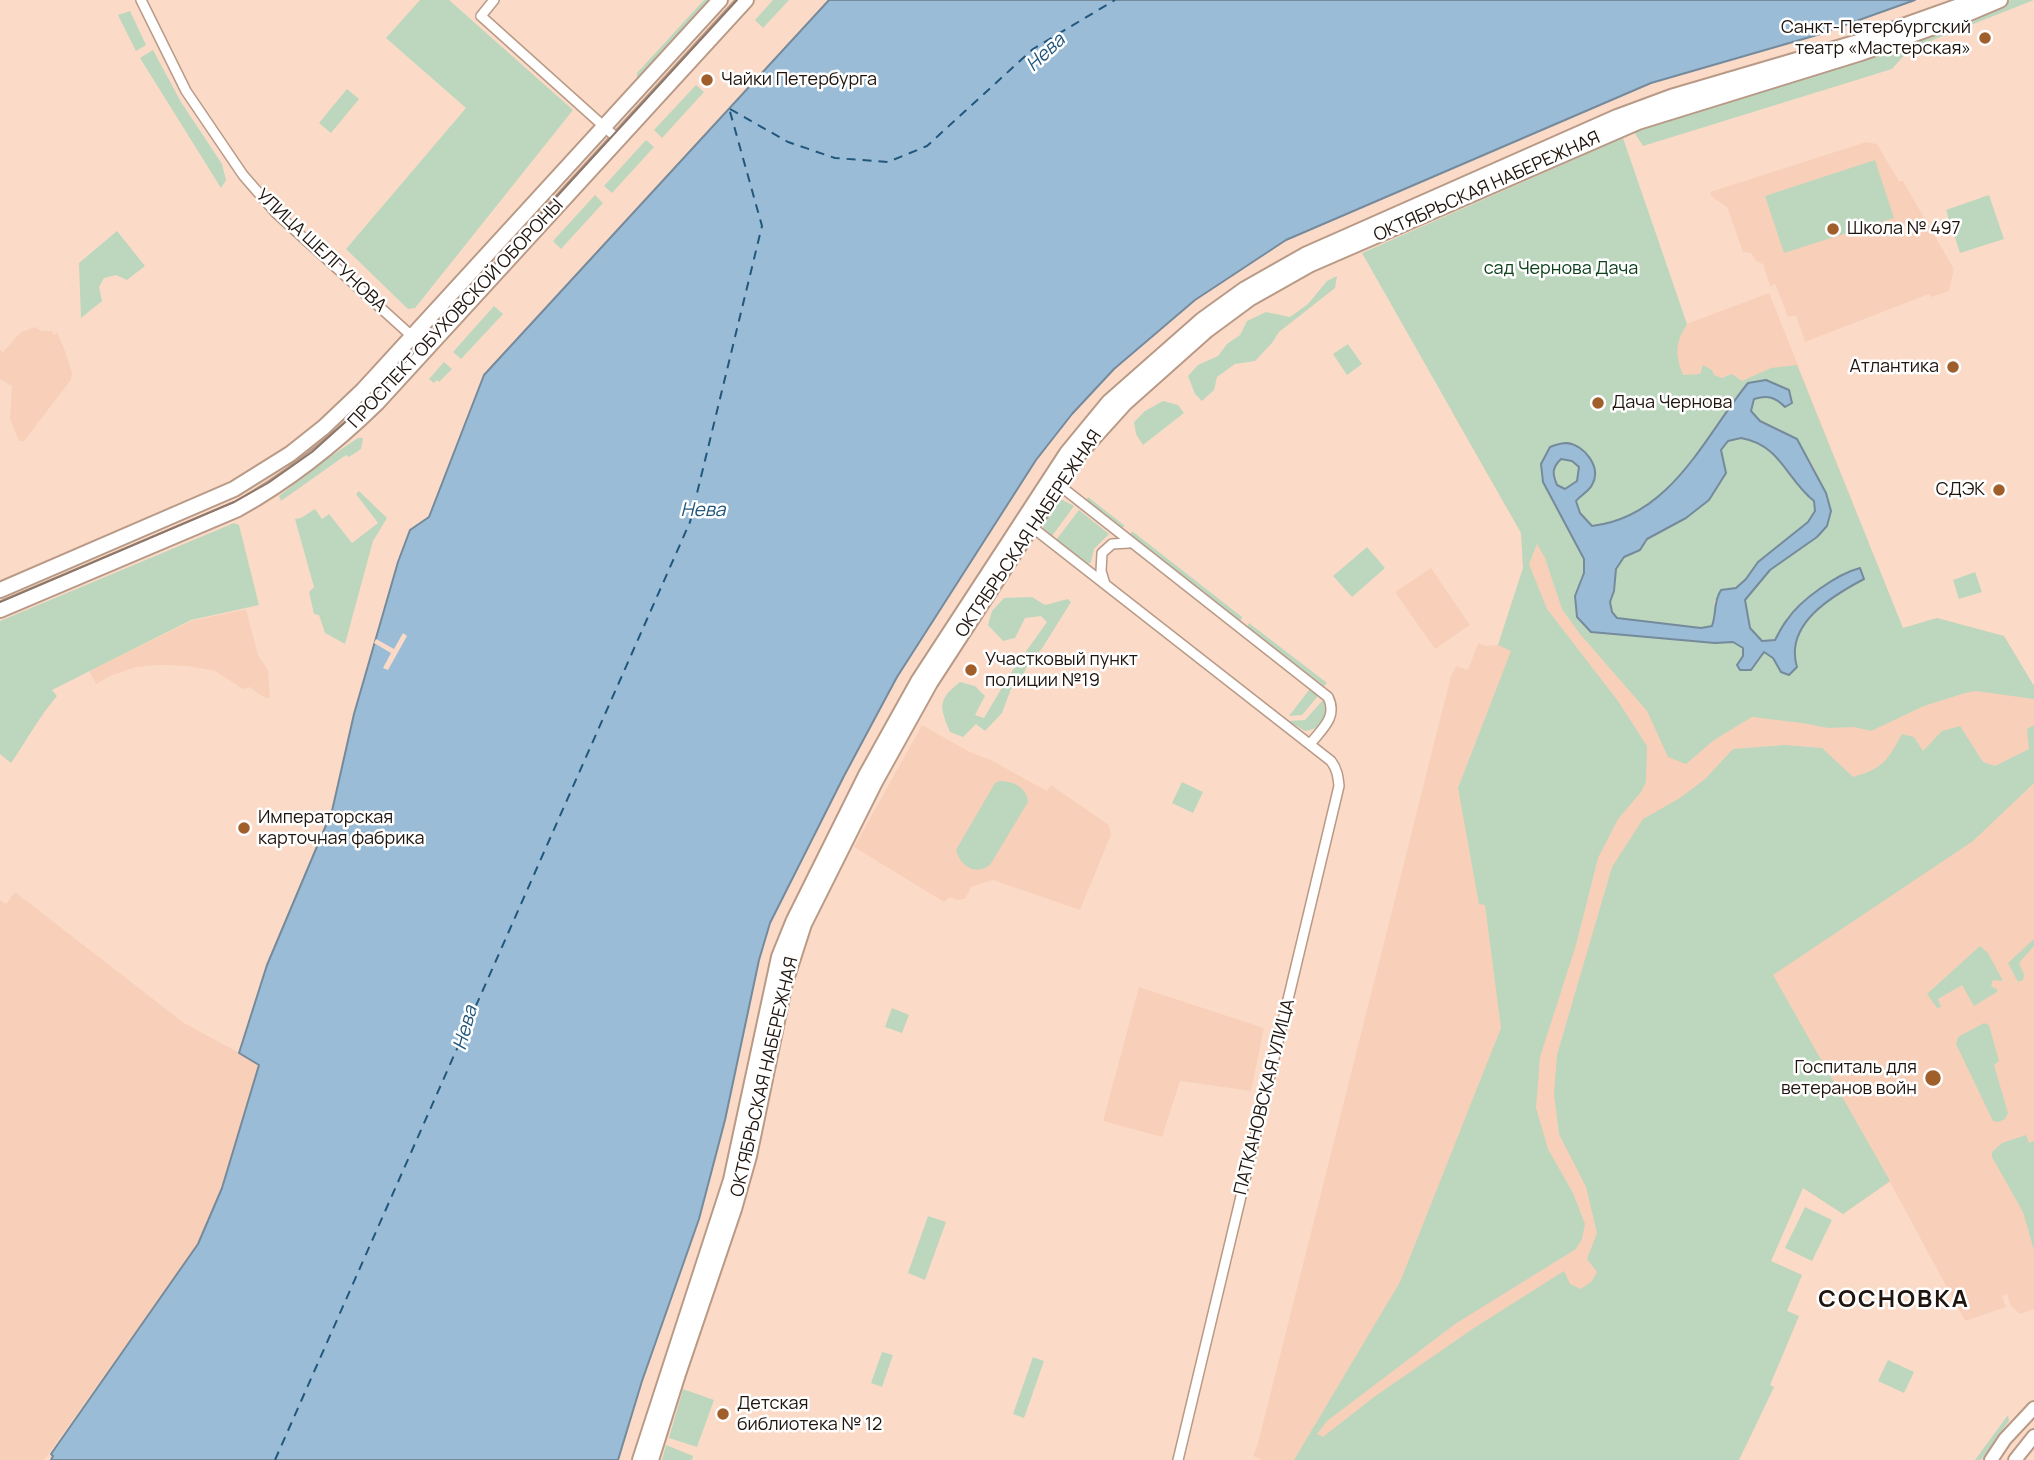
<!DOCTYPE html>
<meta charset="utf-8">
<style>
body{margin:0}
canvas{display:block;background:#fbdbc7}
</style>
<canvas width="2034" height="1460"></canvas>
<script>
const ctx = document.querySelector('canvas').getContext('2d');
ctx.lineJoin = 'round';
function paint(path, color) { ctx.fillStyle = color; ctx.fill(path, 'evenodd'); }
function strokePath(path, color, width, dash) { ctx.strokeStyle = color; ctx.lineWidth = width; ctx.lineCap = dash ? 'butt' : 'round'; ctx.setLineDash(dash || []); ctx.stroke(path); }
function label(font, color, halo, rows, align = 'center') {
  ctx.font = font + ' Manrope,sans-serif'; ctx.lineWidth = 5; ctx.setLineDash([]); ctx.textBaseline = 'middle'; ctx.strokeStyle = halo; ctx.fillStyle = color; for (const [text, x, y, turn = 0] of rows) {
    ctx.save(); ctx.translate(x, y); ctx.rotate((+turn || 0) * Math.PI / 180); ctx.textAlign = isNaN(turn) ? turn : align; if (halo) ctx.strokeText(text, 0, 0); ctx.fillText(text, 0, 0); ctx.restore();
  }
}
paint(new Path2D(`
 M1866 142 1877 144 1899 181H1903L1954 269 1949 291 1931 297 1929 294 1805 342 1796 316 1788 317 1775 284 1770 286 1763 264 1756 261 1751 253 1743 252 1727 207 1712 197 1710 192Z
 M1769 293 1903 628 1937 618 2004 636 2034 686V1309L2020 1314 2011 1306 2007 1294 2002 1296 2006 1307 1965 1321 1890 1182 1843 1214 1803 1188 1771 1261 1802 1275 1787 1311 1799 1316 1770 1385 1774 1387 1739 1460H1262L1253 1456 1258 1443 1451 676 1456 666 1468 670 1478 643 1487 646 1498 645 1523 568 1521 533 1452 412Z
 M35 327 42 331H52L54 335 57 332 65 351 72 373 71 380 24 441H19L10 419 12 386 0 379V350L3 352 21 332Z
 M1431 568 1470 625 1435 649 1395 592Z
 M246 609 258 655 268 670 270 698H265L249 687 243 689 215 671 187 666 159 665 136 667 110 676 96 684 89 671 191 621Z
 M922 725 970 752 991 760 1047 791 1051 785 1109 825 1111 835 1080 910 993 880 971 887 965 899 957 900 950 897 944 902 854 847Z
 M15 892 184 1023 260 1064 222 1188 198 1244 44 1460H0V900L6 904Z
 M1139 987 1264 1028 1251 1091 1180 1081 1162 1137 1103 1121Z`), '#f8d0b9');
paint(new Path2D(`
 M420 0H449L573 110 415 308 408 309 346 249 466 108 386 38Z
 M704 0H711L641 77 637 78V73Z
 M773 0H789L763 28 755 20Z
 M2011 0H2034L1910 49 1892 69 1643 146 1632 129 1994 9Z
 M130 11 146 45 136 51 118 15Z
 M153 50 181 102 222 164 226 180 221 188 140 58Z
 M696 85 704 92 662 138 654 130Z
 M347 89 359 99 331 133 319 123Z
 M1623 138 1687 324C1675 344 1675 354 1683 375L1700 374 1703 365 1712 370 1714 375 1722 378 1732 374 1742 381 1771 368 1797 365 1903 628 1937 618 2004 636 2034 686V699L1976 691 1965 693 1924 706 1871 731 1854 727 1828 728 1802 723 1752 717 1714 740 1686 764 1668 757 1647 711 1580 634 1562 609 1545 558 1537 544 1529 564 1547 609 1618 701 1647 746 1646 782 1641 792 1618 819 1598 858 1576 945 1540 1057 1536 1108 1548 1149 1573 1193 1585 1224 1582 1239 1576 1249 1455 1324 1327 1421 1317 1434 1323 1437 1374 1397 1474 1328 1564 1271 1570 1284 1581 1289 1592 1281 1597 1272 1587 1259 1597 1233 1586 1187 1559 1134 1554 1094 1557 1055 1612 867 1643 819 1680 798 1705 779 1733 749 1785 745 1822 748 1853 777C1884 768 1887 761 1902 734L1914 737 1923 751 1942 731 1960 726 1983 762 1995 766 2029 749 2027 729 2034 725V783L1973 841 1773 975 1890 1181 1843 1214 1803 1188 1771 1261 1802 1275 1787 1311 1799 1316 1770 1385 1774 1387 1739 1460H1294L1400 1282 1501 1028 1485 905 1479 904 1458 788 1511 651 1498 645 1523 568 1521 533 1362 253ZM1789 390 1776 398 1764 396 1754 399 1751 411 1760 421 1779 429 1811 462 1826 493 1817 537 1770 570 1744 600 1750 628 1762 641 1776 640C1779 633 1782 626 1787 620 1796 607 1844 572 1860 569L1864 579C1832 597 1784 624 1796 667L1781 672 1773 658 1764 652 1751 670 1743 656V647L1733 642 1715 643 1591 632 1577 617 1575 596 1584 572V559L1541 464 1577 447 1592 485 1576 500 1580 513 1593 527C1665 516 1693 456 1732 403Z
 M646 140 654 147 612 193 604 186Z
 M1875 160 1894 218 1784 253 1765 196Z
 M595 195 603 203 561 249 553 241Z
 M1989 195 2004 239 1960 253 1946 210Z
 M117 231 145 266 127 280 116 275 104 278 99 287 102 301 81 318 79 263Z
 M1337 276 1335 288 1279 332 1272 343 1255 361 1235 364 1217 377 1214 390 1202 401 1195 394 1188 376 1198 365 1218 356 1227 344 1240 335 1247 321 1266 312 1290 317 1308 304 1327 281Z
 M494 306 503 314 461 359 453 352Z
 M1348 344 1362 364 1347 375 1333 354Z
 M444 362 452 369 439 382 437 380 434 383 429 379Z
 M1163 401 1178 405 1184 413 1143 445 1136 434 1134 422 1145 411Z
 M1741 437C1782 445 1786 479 1814 501L1815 511 1808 522 1758 562 1746 579 1736 588 1714 601 1716 615 1713 626 1701 628 1617 618 1612 612 1610 602 1614 591 1616 569 1624 556 1640 550 1646 539 1686 518 1709 500 1726 473 1721 450 1728 441Z
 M358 438H363L361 449 349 457 346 455 281 501 279 496 324 461Z
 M1561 459 1572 461 1579 467 1577 481 1565 489 1557 485C1552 473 1552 468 1561 459Z
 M359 491 387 518 373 541 345 644 325 633 319 615 314 614 309 592 314 587 295 519 301 518 315 509 322 519 329 514 352 543 378 523 356 494Z
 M1088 497 1125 526 1121 528 1086 501Z
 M1059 498 1074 506 1052 536 1044 530 1041 521 1055 499Z
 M1079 510 1109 534 1094 549 1091 562 1088 564 1056 540Z
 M234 523 239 525 259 605 191 620 52 690 57 696C39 717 27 740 11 763L0 754V621Z
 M1132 531 1242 617 1241 620H1238L1130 536Z
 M1367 547 1385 568 1352 597 1333 576Z
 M1975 572 1982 592 1959 599 1953 580Z
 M1032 597 1045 605 1068 599 1071 602 1041 650 1030 659 1021 680 1011 689 1002 713 985 731 976 724 963 737 950 732C939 706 938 699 960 682L975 686 985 696 975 715 984 718 1010 674 1047 622 1041 616 1025 618 1015 638 1003 641 988 625 992 611 1004 598Z
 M1249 623 1327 683 1324 686 1247 627Z
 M1309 690 1318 696 1302 715 1289 716Z
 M1323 700C1330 716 1322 729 1305 731L1288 721 1305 720Z
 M1000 781C1014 781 1027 788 1028 802L990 865C976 876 960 866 956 850L995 783Z
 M1182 782 1203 792 1193 813 1172 803Z
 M2034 939V946L2019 963 2024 974 2023 980 2018 982 2008 963Z
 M1980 946 1988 953 2003 981 1993 980 1991 986 1997 989V992L1974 1006 1962 985 1938 999 1941 1007 1937 1008 1927 994Z
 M892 1008 909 1015 902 1033 885 1027Z
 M1984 1023 1989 1025 1999 1061 1994 1065 2008 1113 2005 1119 1998 1122 1993 1121 1956 1044 1958 1037Z
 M2026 1135 2029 1143 2034 1141V1250L2023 1212 1992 1157V1152L2002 1143Z
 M1805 1207 1832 1220 1812 1261 1785 1248Z
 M928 1216 946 1222 925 1280 908 1273Z
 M882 1352 893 1355 882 1387 871 1383Z
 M1033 1357 1044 1361 1024 1418 1013 1414Z
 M1888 1360 1914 1372 1904 1393 1878 1381Z
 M683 1389 714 1400 697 1447 669 1438Z
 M2008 1415 2009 1421 1981 1460H1975Z
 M666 1445 693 1456 692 1460H662Z`), '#bcd7be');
const water = new Path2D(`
 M829 0H1915L1817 35 1651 83 1286 240 1195 300 1114 369 1072 414 1036 460 897 677 844 776 770 923 759 960 725 1120 699 1219 642 1381 618 1460H51L53 1456 51 1454 198 1244 222 1188 259 1065 239 1053 267 965 332 811 354 714 398 562 410 530 429 517 484 375Z
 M1766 380 1789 390 1792 403 1785 407C1775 397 1768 395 1754 399L1751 411 1760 421 1797 439 1826 493 1831 511 1827 526 1817 537 1770 570 1745 600 1750 628 1762 641 1775 640C1779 633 1782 626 1787 620 1800 600 1837 574 1860 568L1864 579C1832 596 1784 624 1797 667L1789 675 1781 672 1773 658 1764 652 1751 670H1740L1737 665 1743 656V648L1733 642 1715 643 1591 632 1577 617 1575 596 1584 573V559L1543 482 1541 464 1550 447C1555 445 1562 443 1567 443 1585 445 1602 468 1592 485 1589 491 1580 496 1576 501L1580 513 1592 526C1671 517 1704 437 1748 383ZM1741 438C1781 445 1786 479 1814 501L1815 511 1808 522 1758 562 1746 579 1736 588 1721 590C1713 602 1717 612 1712 626L1701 628 1617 618 1612 612 1610 602 1614 591 1616 569 1624 557 1640 550 1647 539 1686 518 1709 500 1726 473 1721 450 1728 441ZM1561 459 1572 461 1579 467 1577 481 1565 489 1557 485C1552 473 1552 468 1561 459Z`);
paint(water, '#9abcd7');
strokePath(water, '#758a9b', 2);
paint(new Path2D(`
 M403 633 407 636 388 670 383 668 391 653 374 643 376 639 394 649Z`), '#fbdbc7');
strokePath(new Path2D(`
 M730 109 788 142 835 158 888 162 927 146 1033 49 1115 0
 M275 1460 690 522 762 226 729 108`), '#21577d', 2, [9, 7]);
const street = new Path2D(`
 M141 0 186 91 243 175 276 213 426 349
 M494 0 481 16 619 140
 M1059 485 1328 697C1338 717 1322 729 1310 744
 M1028 524 1331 761C1337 769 1338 776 1339 786L1178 1460
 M1105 584 1101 571 1102 553 1112 544 1129 543`);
const secondary = new Path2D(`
 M1991 1460 2005 1439 2034 1408
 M2015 1460 2034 1436`);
const primary = new Path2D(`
 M0 590 234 489 290 454 324 427 363 390 720 0
 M0 610 238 509C288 481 335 444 377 403L746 0
 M640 1460 731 1180 779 957 794 920 865 777 919 680 1067 453 1109 402 1202 320 1245 289 1305 255 1617 117 1671 97 1855 43 1976 0
 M651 1460 678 1374 734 1209 749 1156 785 983 804 924 875 782 930 683 1078 455 1125 403 1207 330 1249 299 1311 264 1638 122 1861 53 1948 22 2000 0`);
strokePath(street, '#b89a87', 12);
strokePath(secondary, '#b89a87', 16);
strokePath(primary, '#b89a87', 18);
strokePath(street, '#fff', 9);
strokePath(secondary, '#fff', 12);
strokePath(primary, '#fff', 14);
strokePath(new Path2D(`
 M0 602 234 502 268 483 312 452 372 398 737 0`), '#8c776a', 2);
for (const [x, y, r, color] of [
 [1985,38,7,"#a05e2b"],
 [707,80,7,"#a05e2b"],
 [1833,229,7,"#a05e2b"],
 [1953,367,7,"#a05e2b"],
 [1598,403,7,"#a05e2b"],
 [1999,490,7,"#a05e2b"],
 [971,670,7,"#a05e2b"],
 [244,828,7,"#a05e2b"],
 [1933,1078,9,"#a05e2b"],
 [723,1414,7,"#a05e2b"]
]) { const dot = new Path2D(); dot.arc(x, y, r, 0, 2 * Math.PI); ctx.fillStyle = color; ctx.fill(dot); strokePath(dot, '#fff', 2.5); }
label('18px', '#1f140e', '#fff', [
 ["Санкт-Петербургский",1971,28,"right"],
 ["театр «Мастерская»",1971,49,"right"],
 ["Чайки Петербурга",721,80],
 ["Школа № 497",1847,229],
 ["Атлантика",1939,367,"right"],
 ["Дача Чернова",1612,403],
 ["СДЭК",1985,490,"right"],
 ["Участковый пункт",985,660],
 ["полиции №19",985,681],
 ["Императорская",258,818],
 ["карточная фабрика",258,839],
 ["Госпиталь для",1917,1068,"right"],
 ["ветеранов войн",1917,1089,"right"],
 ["Детская",737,1404],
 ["библиотека № 12",737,1425]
], 'left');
label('18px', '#1f140e', '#fff', [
 ["ОКТЯБРЬСКАЯ НАБЕРЕЖНАЯ",1487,187,-24],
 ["УЛИЦА ШЕЛГУНОВА",321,251,43],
 ["ПРОСПЕКТ ОБУХОВСКОЙ ОБОРОНЫ",456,314,-47],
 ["ОКТЯБРЬСКАЯ НАБЕРЕЖНАЯ",1029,534,-56],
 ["ОКТЯБРЬСКАЯ НАБЕРЕЖНАЯ",765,1077,-77],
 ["ПАТКАНОВСКАЯ УЛИЦА",1265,1097,-76]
]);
label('18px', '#0e411b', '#fff', [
 ["сад Чернова Дача",1561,269]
]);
label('italic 19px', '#21577d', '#fff', [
 ["Нева",1046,53,-43],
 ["Нева",703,511],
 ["Нева",466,1028,-75]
]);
ctx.letterSpacing = '2px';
label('bold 24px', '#1f140e', '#fff', [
 ["СОСНОВКА",1894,1300]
]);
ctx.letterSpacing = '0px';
</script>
